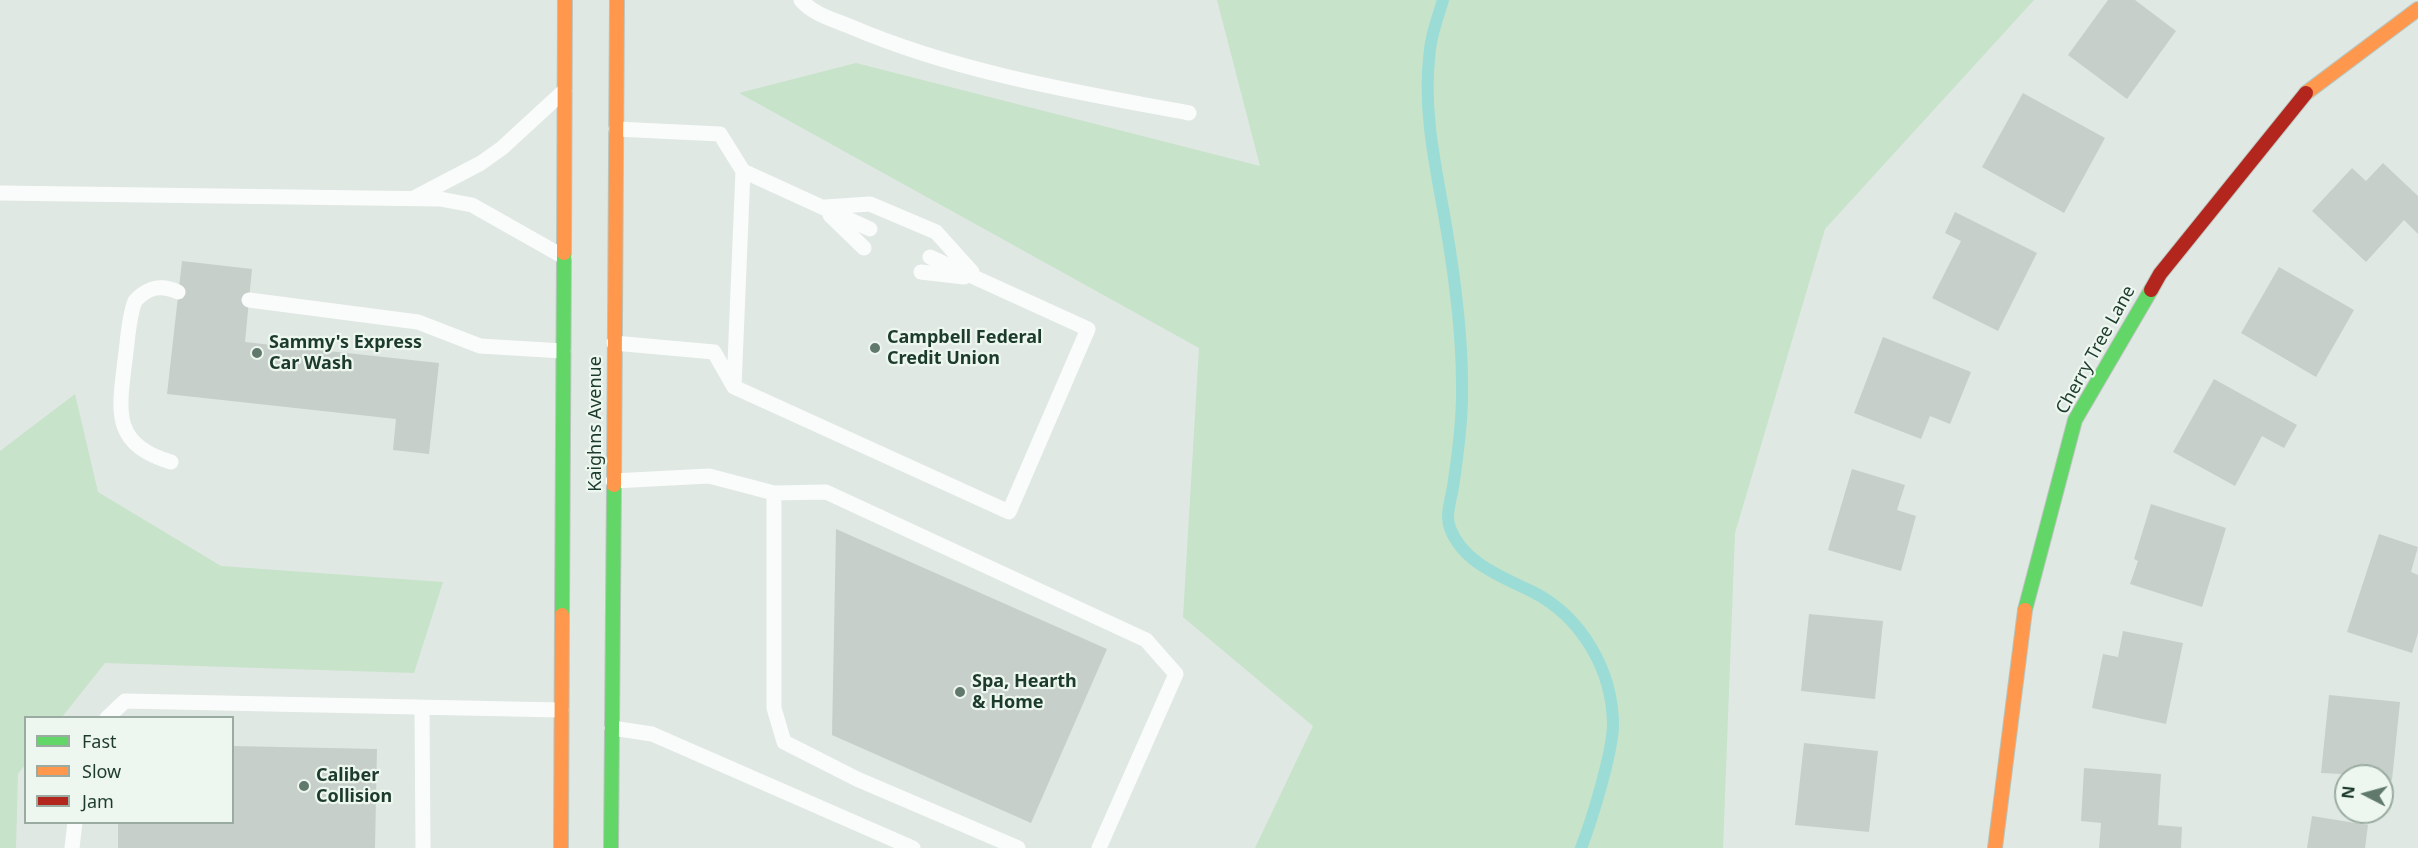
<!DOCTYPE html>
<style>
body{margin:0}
#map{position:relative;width:2418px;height:848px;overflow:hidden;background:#e0e8e3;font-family:"Noto Sans",sans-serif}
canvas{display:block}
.legend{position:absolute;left:24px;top:716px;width:210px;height:108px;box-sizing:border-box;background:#edf7f0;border:2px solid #9aaca2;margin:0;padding:8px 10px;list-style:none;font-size:18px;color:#1d3b2d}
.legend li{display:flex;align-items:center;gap:12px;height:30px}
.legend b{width:30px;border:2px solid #9aaca2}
.north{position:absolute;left:2334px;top:764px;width:60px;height:60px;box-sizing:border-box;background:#edf7f0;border:2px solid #9aaca2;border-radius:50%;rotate:276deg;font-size:16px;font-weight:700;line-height:24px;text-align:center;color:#1d3b2d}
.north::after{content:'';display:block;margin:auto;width:21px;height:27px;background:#61786d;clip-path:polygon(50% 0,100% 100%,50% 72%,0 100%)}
</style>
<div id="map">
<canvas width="2418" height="848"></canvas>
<ul class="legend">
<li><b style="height:8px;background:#63d668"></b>Fast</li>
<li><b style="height:8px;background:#ff974d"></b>Slow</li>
<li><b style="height:8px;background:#b3261e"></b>Jam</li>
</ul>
<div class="north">N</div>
</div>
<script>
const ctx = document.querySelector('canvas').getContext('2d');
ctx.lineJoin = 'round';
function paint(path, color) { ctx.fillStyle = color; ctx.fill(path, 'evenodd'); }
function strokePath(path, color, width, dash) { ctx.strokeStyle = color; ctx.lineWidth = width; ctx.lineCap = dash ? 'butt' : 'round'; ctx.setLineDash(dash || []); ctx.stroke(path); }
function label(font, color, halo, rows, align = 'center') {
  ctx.font = font + ' "Noto Sans",sans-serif'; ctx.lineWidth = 4.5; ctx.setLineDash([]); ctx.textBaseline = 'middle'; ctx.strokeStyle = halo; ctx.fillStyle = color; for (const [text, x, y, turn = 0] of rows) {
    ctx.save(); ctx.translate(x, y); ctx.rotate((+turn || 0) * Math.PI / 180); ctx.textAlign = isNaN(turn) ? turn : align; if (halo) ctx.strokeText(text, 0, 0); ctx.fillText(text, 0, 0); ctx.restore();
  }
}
paint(new Path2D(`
 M1217 0H2034L1825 229 1735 533 1723 848H1255L1313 726 1183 617 1199 348 739 93 856 63 1260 166Z
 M75 394 98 492 221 566 443 582 414 673 105 663 62 717 26 718 25 765 18 774 16 848H0V451Z`), '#c7e3ca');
strokePath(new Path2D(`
 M1443 0C1437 20 1430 38 1429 59 1423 115 1437 172 1446 226 1455 279 1462 331 1462 384 1463 417 1458 454 1453 487 1451 500 1445 515 1450 528 1463 563 1502 577 1533 592 1582 617 1613 671 1613 726 1612 754 1592 820 1581 848`), '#9bdcd7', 12);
paint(new Path2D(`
 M2108 0H2135L2176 31 2127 99 2068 55Z
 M2023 93 2105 138 2064 213 1982 167Z
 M2383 163 2418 196V234L2404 220 2366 262 2312 211 2352 168 2366 181Z
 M1955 212 2037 253 1998 331 1932 298 1961 241 1945 233Z
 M182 261 252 269 245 342 439 363 429 454 393 450 396 419 167 394Z
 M2279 267 2354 310 2316 377 2241 333Z
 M1883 337 1971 372 1950 424 1930 416 1921 439 1854 413Z
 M2214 379 2297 425 2284 448 2262 436 2235 486 2173 452Z
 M1852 469 1905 485 1897 510 1916 516 1901 571 1828 550Z
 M2151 504 2226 528 2202 607 2130 584 2138 561 2134 559Z
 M836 529 1107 649 1031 823 832 735Z
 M2379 534 2418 547 2411 572 2418 575V633L2412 653 2347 632Z
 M1809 614 1883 621 1875 699 1801 691Z
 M2123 631 2183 643 2166 724 2092 708 2103 654 2118 657Z
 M2329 695 2400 702 2392 780 2382 779V776L2321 773Z
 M1804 743 1878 751 1869 832 1795 825Z
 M232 746 377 749 375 848H118V822H232Z
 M2084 768 2161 774 2158 825 2182 827 2181 848H2099L2101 823 2081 821Z
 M2312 816 2368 825 2365 848H2307Z`), '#c7cfca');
const fast = new Path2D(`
 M2025 610 2075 420 2151 290
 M562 615 564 253
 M611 848 614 485`);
const slow = new Path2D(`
 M2306 93 2418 9
 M564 253 565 0
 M614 485 617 0
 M561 848 562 615
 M1995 848 2025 610`);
const jam = new Path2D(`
 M2151 290 2160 274 2306 93`);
strokePath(fast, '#b9c5be', 16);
strokePath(slow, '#b9c5be', 16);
strokePath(jam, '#b9c5be', 16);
strokePath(new Path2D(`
 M801 0C813 14 832 19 849 26 956 72 1075 92 1189 113
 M616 129 720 134 743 171 870 229
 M0 193 440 199 472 205 564 257
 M416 197 481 163 502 148 564 91
 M825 207 870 204 936 232 972 272
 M830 215 864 248
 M921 272 964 277
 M249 300 418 322 480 346 563 351
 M614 343 714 352 734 387 1009 512 1088 329 930 257
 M734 387 743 171
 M171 462C111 445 119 410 125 360 128 340 128 319 135 301 148 287 161 284 178 292
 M613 481 709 476 774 493 826 492 1146 640 1176 674 1099 848
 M774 493V708L784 742 857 779 1018 848
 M422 708 423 848
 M107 718 125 701 561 710
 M612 728 652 734 913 848
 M72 848 75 822`), '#fafcfb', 15);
strokePath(fast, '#63d668', 14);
strokePath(slow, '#ff974d', 14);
strokePath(jam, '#b3261e', 14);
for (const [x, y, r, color] of [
 [875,348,6,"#61786d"],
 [257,353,6,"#61786d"],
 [960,692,6,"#61786d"],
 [304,786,6,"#61786d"]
]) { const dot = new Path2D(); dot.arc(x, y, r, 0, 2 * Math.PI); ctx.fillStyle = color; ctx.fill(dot); strokePath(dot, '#edf7f0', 2); }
label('bold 18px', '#1d3b2d', '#edf7f0', [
 ["Campbell Federal",887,338],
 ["Credit Union",887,359],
 ["Sammy's Express",269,343],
 ["Car Wash",269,364],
 ["Spa, Hearth",972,682],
 ["& Home",972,703],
 ["Caliber",316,776],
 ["Collision",316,797]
], 'left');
label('18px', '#1d3b2d', '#edf7f0', [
 ["Cherry Tree Lane",2096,350,-61],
 ["Kaighns Avenue",596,424,-90]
]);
</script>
